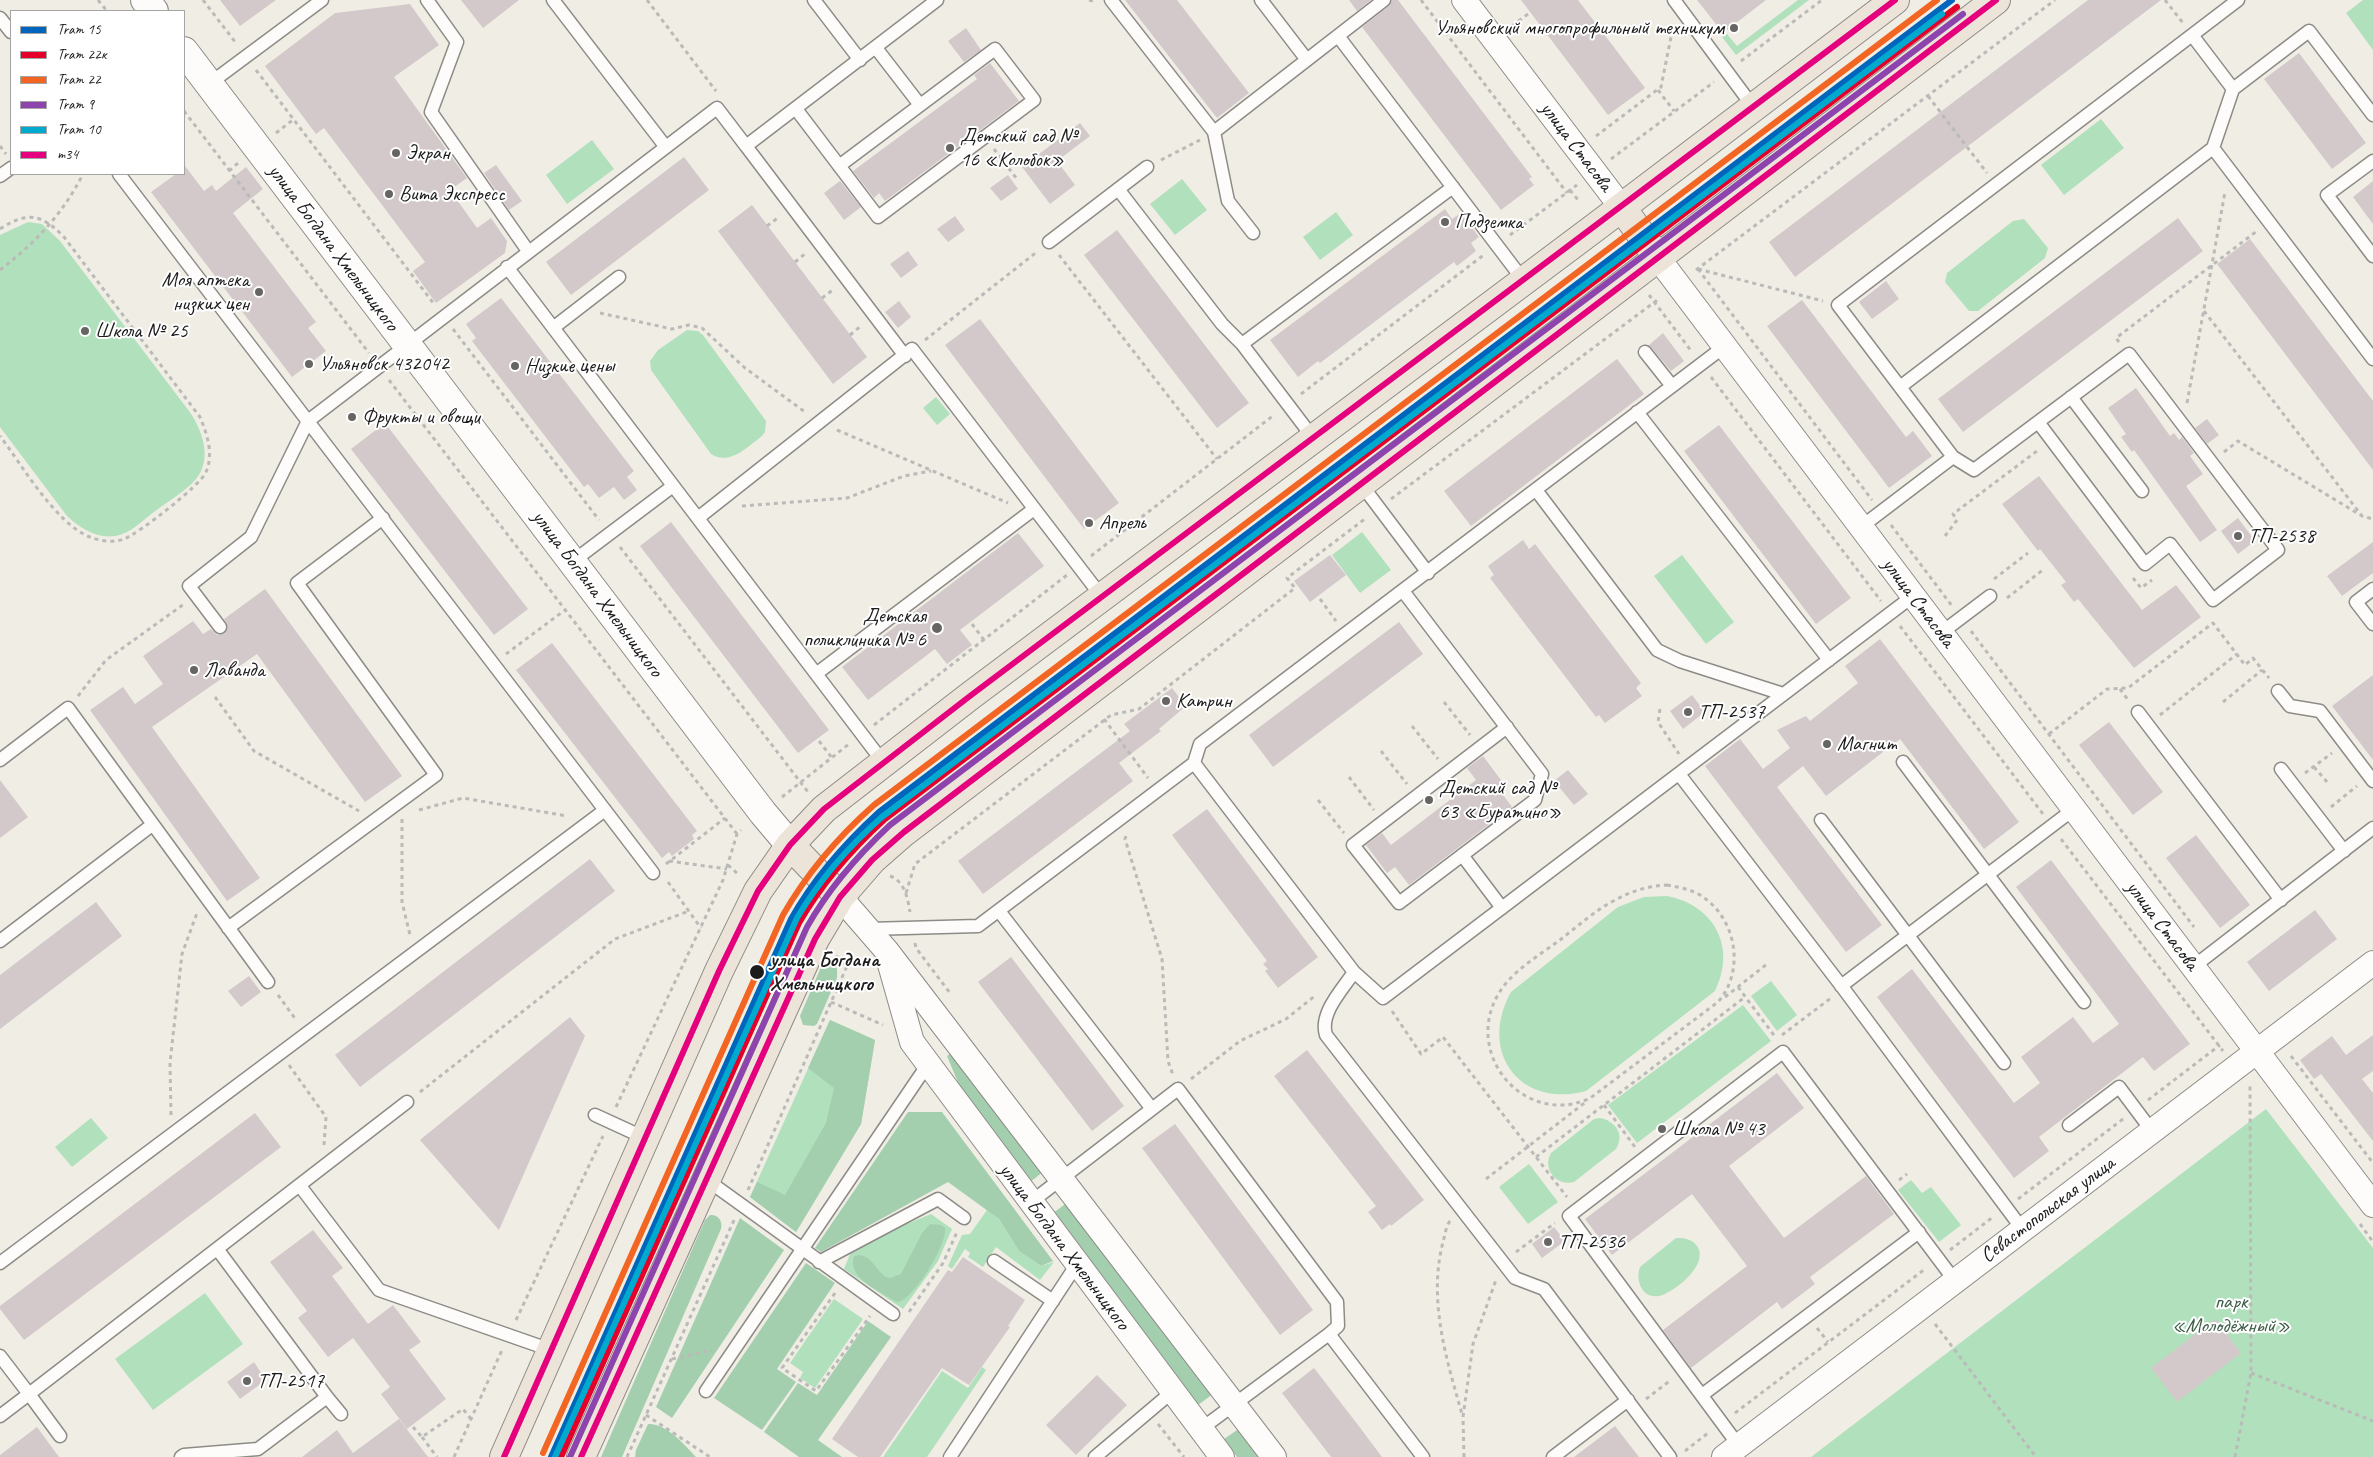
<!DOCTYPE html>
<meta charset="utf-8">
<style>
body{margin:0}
#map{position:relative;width:2373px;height:1457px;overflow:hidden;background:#f0ede4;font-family:Caveat,sans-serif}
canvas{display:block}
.legend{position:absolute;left:10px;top:10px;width:175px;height:165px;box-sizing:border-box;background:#fff;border:1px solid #a4a4a4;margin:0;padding:6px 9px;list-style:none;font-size:15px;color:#1c1c1c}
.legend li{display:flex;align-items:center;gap:10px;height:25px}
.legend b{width:25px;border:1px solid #a4a4a4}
</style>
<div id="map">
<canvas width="2373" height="1457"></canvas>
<ul class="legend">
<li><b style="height:6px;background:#0065bd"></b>Tram 15</li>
<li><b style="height:6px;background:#e4002b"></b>Tram 22к</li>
<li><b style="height:6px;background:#f26522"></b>Tram 22</li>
<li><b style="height:6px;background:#8e44ad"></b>Tram 9</li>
<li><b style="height:6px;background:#00a9ce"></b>Tram 10</li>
<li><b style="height:6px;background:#e5007d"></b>т34</li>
</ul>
</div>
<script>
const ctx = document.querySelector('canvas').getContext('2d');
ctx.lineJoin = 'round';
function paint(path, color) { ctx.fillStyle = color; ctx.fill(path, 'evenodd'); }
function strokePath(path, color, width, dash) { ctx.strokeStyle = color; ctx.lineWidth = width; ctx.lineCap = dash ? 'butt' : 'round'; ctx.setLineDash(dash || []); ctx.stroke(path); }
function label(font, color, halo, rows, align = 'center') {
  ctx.font = font + ' Caveat,sans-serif'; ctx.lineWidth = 4; ctx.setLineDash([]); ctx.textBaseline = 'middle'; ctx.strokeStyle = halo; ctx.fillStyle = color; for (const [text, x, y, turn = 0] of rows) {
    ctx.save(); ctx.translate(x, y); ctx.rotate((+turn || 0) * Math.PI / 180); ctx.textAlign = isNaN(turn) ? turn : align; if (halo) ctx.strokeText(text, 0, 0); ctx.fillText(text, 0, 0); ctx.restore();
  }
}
paint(new Path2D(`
 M1798 0H1809L1736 55 1722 37 1727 34 1737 46Z
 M2363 0H2373V50L2346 13Z
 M2101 119 2124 148 2064 195 2041 165Z
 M592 140 614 169 567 204 546 175Z
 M1182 179 1207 210 1175 235 1150 204Z
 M1336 212 1353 235 1320 260 1303 237Z
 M2024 219 2048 248 2045 258 1978 311H1969L1945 282 1947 273 2013 221Z
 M28 222 42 224 60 241 189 411C202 429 213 459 196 479 185 492 168 501 154 512 143 520 130 534 115 536 97 539 80 528 67 516L0 427V235Z
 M687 330 698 331 703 335 766 421 765 432 762 436C747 447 730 466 711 454L651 370 650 361 658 350Z
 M936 397 950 414 937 425 923 408Z
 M1362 532 1391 570 1360 593 1332 555Z
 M1682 555 1734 622 1706 644 1654 576Z
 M1667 896C1714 905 1737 947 1715 991L1586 1091C1519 1109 1478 1051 1511 992L1618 907 1644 897Z
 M1771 981 1797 1015 1777 1031 1751 996Z
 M1743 1005 1771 1041 1637 1143 1608 1105Z
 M830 1020 875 1040 861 1124 796 1232 750 1197Z
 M2266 1109 2373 1248V1457H1811Z
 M91 1118 108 1138 72 1167 55 1147Z
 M1600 1118C1616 1121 1625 1135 1616 1149L1574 1182C1556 1187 1542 1168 1551 1153L1594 1119Z
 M1529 1164 1558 1202 1528 1224 1499 1187Z
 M1911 1180 1922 1193 1931 1187 1961 1225 1939 1242 1898 1190Z
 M987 1210 999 1219 1019 1251 1041 1266 1054 1262 1040 1280 996 1247 983 1267 968 1257 970 1253 965 1249 952 1269 948 1266 962 1235 970 1234Z
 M931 1214 952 1229 938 1261 903 1309 844 1269 852 1249 880 1235Z
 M1676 1238C1685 1238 1692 1239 1697 1246 1710 1264 1674 1293 1659 1296 1642 1299 1635 1280 1640 1267Z
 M205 1293 243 1344 153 1410 115 1359Z
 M834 1299 863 1319 815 1388 800 1378 803 1372 790 1363Z
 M982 1367 986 1370 927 1457H883L942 1371 968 1388Z`), '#b1e0bc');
paint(new Path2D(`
 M825 963 832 964 837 968V978L817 1024 814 1026 803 1025 800 1016 821 967Z
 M830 1020 875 1040 861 1124 796 1232 750 1197 757 1182 785 1195 826 1123 834 1088 808 1068Z
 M954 1051 1044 1171 1029 1183 964 1097 947 1056Z
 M908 1112H942L1053 1261 1041 1266 1019 1251 999 1219 948 1182 821 1252 815 1248Z
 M1068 1202 1213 1394 1198 1405 1053 1213Z
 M710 1215C718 1214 723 1221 721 1229L622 1457H601L705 1220Z
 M740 1218 784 1250 672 1418 656 1407Z
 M930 1224 941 1225 945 1228C948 1244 913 1300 898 1302L893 1300C878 1290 847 1278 854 1256 870 1251 875 1270 886 1277L890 1278 901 1274 922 1233Z
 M806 1263 835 1283 777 1369 796 1382 762 1430 714 1398Z
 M868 1321 891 1337 818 1440 842 1457H799L764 1432 798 1383 817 1395Z
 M648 1424C666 1423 685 1445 696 1457H635L636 1450Z
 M1240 1428 1262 1457H1237L1224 1439Z`), '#a4cfaf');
paint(new Path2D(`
 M220 0H276L240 26Z
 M461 0H519L483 28Z
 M1125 0H1177L1249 93 1217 118Z
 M1349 0H1371L1357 11Z
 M1392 0H1398L1532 177 1529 179 1534 185 1501 210 1362 27 1389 6Z
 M1521 0H1578L1645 88 1608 115Z
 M1697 0H1766L1723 33Z
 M2088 0H2161L1795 277 1769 242Z
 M410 4 439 45 394 77 467 178 450 190 477 228 491 218 507 241 505 253 436 303 413 271 425 262 324 128 316 134 265 66 335 13Z
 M966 28 981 50 964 62 948 41Z
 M2299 53 2366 143 2332 169 2264 79Z
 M990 63 1019 101 885 201 879 193 874 198 853 171 977 79 974 75Z
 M1080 123 1090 136 1057 161 1075 185 1050 204 1022 167Z
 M684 157 709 190 571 295 546 262Z
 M496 165 522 201 509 210 484 173Z
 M185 166 204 191 212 185 216 191 246 167 263 189 233 213 316 322 308 328 326 351 292 377 151 192 176 174H184Z
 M1008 175 1018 189 1001 201 990 188Z
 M840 181 861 207 844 220 824 193Z
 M2373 181V224L2353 197Z
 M752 205 867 357 833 384 718 231Z
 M1445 209 1452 219 1461 213 1479 237 1471 243 1476 251 1457 266 1454 262 1320 363 1318 361 1298 377 1270 340Z
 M955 216 965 230 948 242 937 229Z
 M2178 218 2203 251 1963 432 1938 399Z
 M1117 230 1249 403 1217 428 1084 255Z
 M2250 239 2373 401V470L2217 264Z
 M908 251 918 265 901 278 890 264Z
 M1886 281 1899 299 1872 319 1859 302Z
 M501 298 634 471 627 477 637 490 624 500 614 487 599 498 588 484 584 487 472 341 476 338 466 324Z
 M1802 300 1906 437 1913 431 1932 456 1889 488 1767 326Z
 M899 301 911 317 898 328 885 312Z
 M980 319 1119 503 1084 529 945 345Z
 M1663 333 1684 361 1671 371 1649 345Z
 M1617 359 1644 394 1471 526 1444 491Z
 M2136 388 2170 436 2174 433 2179 440 2182 437 2194 453 2190 456 2203 474 2186 486 2217 530 2200 542 2134 450 2132 452 2121 437 2126 434 2108 408Z
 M2207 419 2219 435 2207 444 2195 428Z
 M385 423 528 609 494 635 351 449Z
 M1719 425 1851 598 1816 624 1684 451Z
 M2039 476 2142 610 2176 585 2201 617 2134 668 2078 599 2074 602 2061 585 2066 582 2040 549 2038 551 2002 504Z
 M2238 518 2255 541 2238 554 2221 531Z
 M671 522 829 730 798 753 640 546Z
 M1018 533 1044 566 960 630 972 645 947 664 935 649 868 700 842 667Z
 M1523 540 1529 549 1535 544 1641 683 1636 688 1642 696 1605 723 1599 715 1596 717 1490 578 1494 575 1488 566Z
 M2373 542V573L2342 596 2327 576Z
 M1330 555 1346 575 1310 602 1294 581Z
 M265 589 402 776 365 802 257 654 152 727 260 878 227 901 90 710 123 687 135 704 163 684 143 656 193 621 203 634 211 629 217 635 224 634 228 626 224 619Z
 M1399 622 1423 654 1273 767 1249 735Z
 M1880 639 2019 822 1984 849 1900 739 1826 796 1803 766 1777 787 1882 925 1846 952 1705 766 1740 739 1763 769 1790 748 1777 730 1806 716 1810 721 1858 683 1845 666Z
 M552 643 697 831 692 835 694 839 672 856 669 852 662 858 516 670Z
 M2373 675V760L2332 706Z
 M1172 688 1186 706 1159 729 1161 731 1119 763 1133 781 983 894 958 861 1130 731 1124 724Z
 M1692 695 1705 712 1683 729 1670 711Z
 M2109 722 2163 792 2133 815 2079 745Z
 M1483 756 1504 784 1498 788 1512 807 1409 885 1395 867 1387 873 1366 845 1382 833 1391 845 1476 780 1467 768Z
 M1568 770 1588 794 1574 805 1554 781Z
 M0 780 28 817 0 838Z
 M1207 809 1318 957 1278 988 1265 971 1268 969 1263 964 1267 961 1172 835Z
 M2196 835 2250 905 2220 928 2166 858Z
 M590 859 615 891 360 1087 335 1055Z
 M2051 860 2190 1044 2154 1071 2143 1057 2039 1137 2049 1151 2014 1178 1877 997 1912 969 2014 1103 2040 1083 2021 1057 2073 1017 2093 1043 2119 1024 2016 887Z
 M96 902 122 936 0 1029V975Z
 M2315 910 2337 939 2269 991 2247 962Z
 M1011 957 1124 1106 1092 1131 978 982Z
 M249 976 261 992 241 1007 228 991Z
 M570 1017 585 1036 499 1230 420 1140Z
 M2373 1035V1071L2362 1079 2373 1093V1141L2321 1074 2314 1079 2300 1060 2332 1036 2346 1055Z
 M1307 1050 1424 1200 1391 1226 1390 1224 1382 1230 1368 1212 1376 1206 1274 1076Z
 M1777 1073 1804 1108 1729 1166 1784 1238 1866 1176 1894 1214 1810 1277 1815 1284 1782 1309 1777 1302 1691 1368 1663 1330 1747 1266 1692 1194 1612 1255 1585 1219Z
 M255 1113 281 1147 24 1340 0 1309V1306Z
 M1175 1124 1313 1310 1280 1335 1142 1148Z
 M1554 1227 1565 1241 1542 1258 1532 1244Z
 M313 1230 343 1268 332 1276 368 1324 393 1305 421 1342 409 1350 446 1399 407 1429 381 1394 390 1387 353 1338 328 1357 298 1318 307 1311 270 1262Z
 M963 1257 1025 1300 1008 1326 1010 1327 969 1385 942 1368 880 1457H858L832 1439 948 1270 952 1272Z
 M2215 1319 2241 1353 2177 1402 2151 1368Z
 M254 1362 266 1380 240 1399 227 1382Z
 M1314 1368 1358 1425 1382 1457H1331L1282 1393Z
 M1097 1375 1127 1405 1076 1455 1046 1425Z
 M399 1419 428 1457H302L337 1430 353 1453Z
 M1615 1426 1639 1457H1574Z
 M37 1427 59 1457H0V1455Z`), '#d3c9cb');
const service = new Path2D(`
 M427 0 457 42 431 112 528 251
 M553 0 665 146
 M814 0 860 60
 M1111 0 1214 132 1384 0
 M1261 0 1307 60
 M1674 0 1754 108
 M0 18 11 32
 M1338 36 1524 281
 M876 48 920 105
 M209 84 322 0
 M2233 89 2309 31 2373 115
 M796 109 878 217 1034 100 995 49 839 166
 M1214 132 1228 201 1253 233
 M746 146 905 356
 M2213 148 2373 359
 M2373 161 2327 195 2373 256
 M119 174 653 873
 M0 176 11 168
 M1118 189 1222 324 1242 344 1314 439
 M1049 242 1147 167
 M507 267 883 762
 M553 328 619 277
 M1242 344 1453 187
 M1645 352 1672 386
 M1900 387 2213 148 2233 89 2192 35
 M2071 397 2142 491
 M1637 412 1829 660
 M1953 457 1974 470 2038 422 2145 564 2170 544 2213 600 2278 550 2129 354 2038 422
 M1361 484 1428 573
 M1536 490 1657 650 1680 661 1783 694
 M698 518 912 349 1102 597
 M1861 527 1953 457 1838 305 2238 0
 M572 562 673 486
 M2373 589 2356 602 2373 624
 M1403 591C1449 652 1496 713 1542 774L1535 800 1399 903 1353 845 1507 727
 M220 627 189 586 251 537 308 421 717 108 746 146 937 0
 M1941 633 1990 596
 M816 674 1034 509
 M2278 691 2290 706 2320 711 2373 781
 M2138 712 2281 900
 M0 760 68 708 268 982
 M1903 762 2084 1002
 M1194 763 1354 972 1383 998 1913 596
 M2281 769 2344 851
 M1679 774 1843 988 2023 1230
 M1821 820 2004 1063
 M1462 855 1502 908
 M999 911 1152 1109
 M228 928 436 775 297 583 383 518
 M868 929 978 926 1194 763 1200 744 1725 346
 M0 941 152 825
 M2193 967 2373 828
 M1354 972C1343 989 1319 1013 1326 1035L1515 1278 1544 1289 1670 1457
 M1841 986 2074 809
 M595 1115 645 1138
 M2069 1125 2119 1087 2152 1131
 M707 1180 893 1314
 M300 1186 379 1290 551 1350
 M1031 1202 1178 1089 1337 1302 1338 1326 1329 1334 1423 1457
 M994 1261 1053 1301
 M819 1262 938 1199 964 1218
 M0 1263 605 810
 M0 1356 29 1394 0 1416
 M706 1391 928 1064
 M1702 1395 1919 1232
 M327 1397 341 1414
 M1201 1429 1329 1334
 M60 1436 29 1394 407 1102
 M1739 1446 1569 1216 1783 1052 1955 1281
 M181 1457 184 1455 258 1449 327 1397 218 1250
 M950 1457 1077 1264
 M1095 1457 1172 1392
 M1553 1457 1628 1400`);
const minor = new Path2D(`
 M1464 0 1622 208
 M1658 258 2373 1205
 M840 897 886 950 1274 1457
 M889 961 912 1042 1222 1457
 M1724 1457 2373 963`);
const tertiary = new Path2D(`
 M145 0 154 11
 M184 51 763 813 790 845`);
const primary = new Path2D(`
 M1622 208 1658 258
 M790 845 840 897
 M504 1457 719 971 758 891 790 845 824 809 970 696 1597 226 1895 0
 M581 1457 815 939 840 897 872 860 904 832 1996 0`);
strokePath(service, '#8d8b86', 15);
strokePath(minor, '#8d8b86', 26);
strokePath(tertiary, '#8d8b86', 30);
strokePath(primary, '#8d8b86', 30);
strokePath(new Path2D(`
 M98 0 107 11
 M203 0 236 43
 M647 0 716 91
 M1089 0 1096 2
 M1421 0 1567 193
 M2165 0 2183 23
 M1512 26 1528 14
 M1741 61 1822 0
 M256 70 434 304
 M1658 90 1674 111
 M1928 96 1987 173
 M184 111 369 353
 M276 133 294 119
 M1596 136 1661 87 1673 27
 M0 146 6 154
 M994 149 1017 179
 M1611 159 1714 82
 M1161 160 1200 140
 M229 171 238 163
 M1570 190 1578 200
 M767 226 779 217
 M0 229C27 211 42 214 64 237L200 417C207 434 214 454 206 472 201 485 138 534 124 539 114 543 100 541 90 537 56 524 22 465 0 436
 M1510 235 1577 185
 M1612 245 1620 256
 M1059 255 1217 459
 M795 262 806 253
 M1698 269 1872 500
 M1698 269 1823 301
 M0 270C36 242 62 215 83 174
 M1696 270 2055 0
 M1649 295 1692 352
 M822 298 834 289
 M2204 311 2362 516
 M600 313 672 329 689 325 702 328 745 368 805 412
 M453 329 599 520
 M850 335 861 326
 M925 340 1038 251
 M2119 342 2116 338 2257 231
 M1711 377 1881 601
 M389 380 737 834
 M1301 394 1485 254
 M2187 403 2225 192
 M837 430 1008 503
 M2224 452 2238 441 2362 516 2373 519
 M1391 499 1660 298
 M742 506 847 498 904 476 931 471
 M1891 525 1952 606
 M1945 536 1957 520 1953 514 2037 451 2039 454
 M620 547 808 792
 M1091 556 1274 415
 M2133 578 2141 588 2152 580
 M1994 579 2028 553
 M2007 598 2044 569
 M1320 599 1336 621
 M972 624 984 640
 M1900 626 2043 814
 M1971 631 2194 927
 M506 654 565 610
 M2120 689 2128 700
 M78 696 106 660 184 604
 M215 697 254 751 359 811
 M1444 702 1470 735
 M2223 702 2262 670
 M1660 709 1658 722 1679 754
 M2160 715 2237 654
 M1104 719 1148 778
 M874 725 1067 575
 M1412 726 1438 759
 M2049 734 2107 689 2128 688 2213 623 2245 665 2253 658 2269 678
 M819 741 832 758
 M1381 751 1407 784
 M2314 767 2327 782
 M2305 773 2332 753
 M1349 777 1374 810
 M782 797 849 744
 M1318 800 1344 833
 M2331 807 2357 786
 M419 810 463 798 567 816
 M402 819V902L410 935
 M1126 836 1125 839 1162 959 1168 1061 1173 1075
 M2061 839 2223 1051
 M669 861 727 869
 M666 864 725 818
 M728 865 739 875
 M890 876C905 881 908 900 910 912
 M668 882 701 928
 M1667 885C1678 887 1690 889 1700 895 1736 917 1746 970 1718 1002L1589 1099C1580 1102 1572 1105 1563 1105 1511 1107 1474 1053 1493 1005 1496 997 1501 989 1507 982 1521 966 1542 953 1560 940 1579 925 1598 908 1619 898 1634 890 1650 886 1667 885Z
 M906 893 915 864 1111 715 1139 709 1295 588 1287 578 1366 518
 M915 943 916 948 950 993
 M1738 987 1776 1038
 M278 995 296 1020
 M1725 997 1767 964
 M831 1002 883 1025
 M1392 1011 1421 1054 1443 1037 1567 1197
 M1782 1035 1831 998
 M2291 1056 2373 1163
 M289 1065 326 1117 324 1145
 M1191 1079 1240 1041 1286 1019 1316 995
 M420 1092 615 939 689 911
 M2148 1100 2220 1045
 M1604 1105 1635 1147
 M616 1107 723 880 737 834 741 830
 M171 1115 170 1063 182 954 197 913
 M1536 1157 1745 997
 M1486 1179 1587 1101
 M1899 1180 1907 1174
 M748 1190 847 966 834 954
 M2018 1199 2123 1119
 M1450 1221C1446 1226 1445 1235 1443 1242 1428 1300 1446 1358 1462 1414
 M2360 1224 2373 1242
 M1950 1250 1993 1217
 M1516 1252 1555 1223
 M835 1293 782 1368 816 1391 870 1316
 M909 1312 943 1263 957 1232
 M516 1320 603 1136
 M1935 1324 2036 1457
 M1817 1328 1828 1342
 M672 1359 712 1350
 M2251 1373 2373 1421
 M1646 1399 1671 1380
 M1735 1413 1925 1269
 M646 1415 710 1457
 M1158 1424 1184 1457
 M413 1427 422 1437 463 1409 471 1419
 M422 1437 437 1457
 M1685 1451 1708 1433
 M454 1457 502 1350
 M627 1457 735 1218
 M1464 1457 1463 1417 1473 1344 1496 1280
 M2235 1457 2251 1373 2250 1084`), '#babab8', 3, [4, 4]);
strokePath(service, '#fdfcfb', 12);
strokePath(minor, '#fdfcfb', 24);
strokePath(tertiary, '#fdfcfb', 28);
strokePath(primary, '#ece4d9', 28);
strokePath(new Path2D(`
 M504 1457 719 971 758 891 790 845 824 809 970 696 1895 0
 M581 1457 815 939 840 897 872 860 904 832 1996 0`), '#e5007d', 6);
strokePath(new Path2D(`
 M551 1457 791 919C814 878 844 844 879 812L1952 0`), '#0065bd', 6);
strokePath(new Path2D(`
 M561 1457 799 923C822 883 851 850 885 819L1957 7`), '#e4002b', 6);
strokePath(new Path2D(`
 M543 1453 783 915C807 873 838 837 874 805L1937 0`), '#f26522', 6);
strokePath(new Path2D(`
 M570 1457 807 927C829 888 857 856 890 825L1963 14`), '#8e44ad', 6);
strokePath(new Path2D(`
 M555 1457 797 918C820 879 848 847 882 817L1942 14`), '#00a9ce', 6);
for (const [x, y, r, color] of [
 [1734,28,5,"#666562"],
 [950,148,5,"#666562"],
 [396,153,5,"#666562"],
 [389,194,5,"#666562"],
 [1445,222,5,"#666562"],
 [259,292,5,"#666562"],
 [85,331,5,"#666562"],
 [309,364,5,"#666562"],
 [515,366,5,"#666562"],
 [352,417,5,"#666562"],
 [1089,523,5,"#666562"],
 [2238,536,5,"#666562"],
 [937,628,6,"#666562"],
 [194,670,5,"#666562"],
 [1166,701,5,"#666562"],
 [1688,712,5,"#666562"],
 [1827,744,5,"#666562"],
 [1429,800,5,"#666562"],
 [757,972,8,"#1c1c1c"],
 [1662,1129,5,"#666562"],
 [1548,1242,5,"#666562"],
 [247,1381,5,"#666562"]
]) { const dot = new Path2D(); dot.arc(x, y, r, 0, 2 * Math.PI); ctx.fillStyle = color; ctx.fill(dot); strokePath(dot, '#fff', 2); }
label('21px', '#1c1c1c', '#fff', [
 ["Ульяновский многопрофильный техникум",1724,28,"right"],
 ["Детский сад №",960,136],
 ["16 «Колобок»",960,160],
 ["Экран",406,153],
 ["Вита Экспресс",399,194],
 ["Подземка",1455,222],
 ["Моя аптека",249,280,"right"],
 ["низких цен",249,304,"right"],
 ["Школа № 25",95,331],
 ["Ульяновск 432042",319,364],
 ["Низкие цены",525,366],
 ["Фрукты и овощи",362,417],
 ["Апрель",1099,523],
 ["ТП-2538",2248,536],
 ["Детская",926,616,"right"],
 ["поликлиника № 6",926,640,"right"],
 ["Лаванда",204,670],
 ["Катрин",1176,701],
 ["ТП-2537",1698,712],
 ["Магнит",1837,744],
 ["Детский сад №",1439,788],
 ["63 «Буратино»",1439,812],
 ["Школа № 43",1672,1129],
 ["ТП-2536",1558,1242],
 ["ТП-2517",257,1381]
], 'left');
label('21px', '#1c1c1c', '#fff', [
 ["улица Стасова",1576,147,53],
 ["улица Богдана Хмельницкого",333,248,53],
 ["улица Богдана Хмельницкого",597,594,53],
 ["улица Стасова",1918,603,53],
 ["улица Стасова",2162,926,53],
 ["Севастопольская улица",2048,1210,-37],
 ["улица Богдана Хмельницкого",1064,1247,53]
]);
label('bold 21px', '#1c1c1c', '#fff', [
 ["улица Богдана",770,960],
 ["Хмельницкого",770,984]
], 'left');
label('21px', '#3e5d48', '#fff', [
 ["парк",2231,1302],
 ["«Молодёжный»",2231,1326]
]);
</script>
